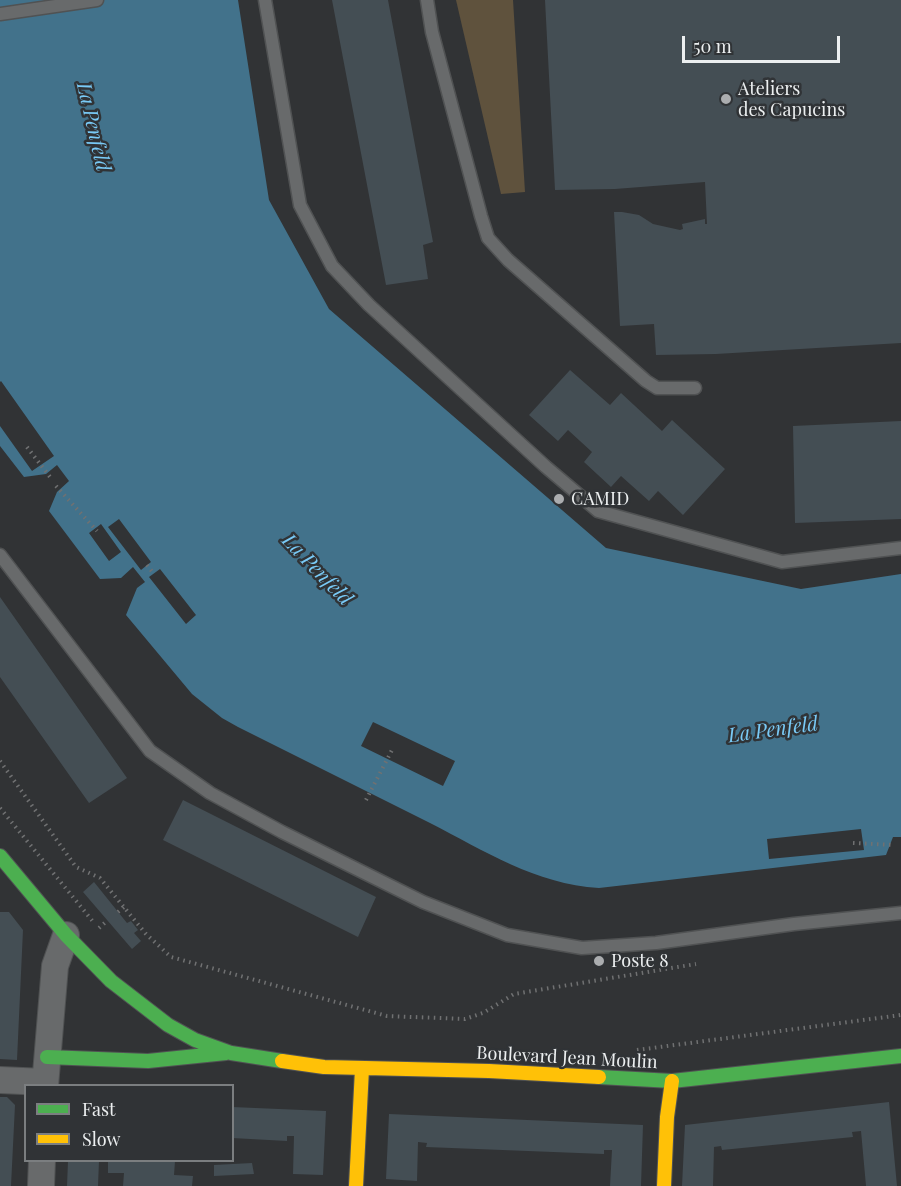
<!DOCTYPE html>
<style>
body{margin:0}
#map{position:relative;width:901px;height:1186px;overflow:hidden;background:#313335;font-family:"Playfair Display",serif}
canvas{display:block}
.legend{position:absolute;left:24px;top:1084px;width:210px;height:78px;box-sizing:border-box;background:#303336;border:2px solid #7b7e80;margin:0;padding:8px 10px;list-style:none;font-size:18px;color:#eceff0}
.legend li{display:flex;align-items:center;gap:12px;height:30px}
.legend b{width:30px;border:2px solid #7b7e80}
.scale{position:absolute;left:682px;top:36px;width:158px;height:27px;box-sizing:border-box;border:3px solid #eceff0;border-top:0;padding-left:8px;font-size:18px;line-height:21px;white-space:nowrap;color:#eceff0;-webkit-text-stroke:4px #303336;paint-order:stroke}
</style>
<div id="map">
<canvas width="901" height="1186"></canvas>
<ul class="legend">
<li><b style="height:8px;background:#4caf50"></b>Fast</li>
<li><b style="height:8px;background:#ffc107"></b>Slow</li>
</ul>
<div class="scale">50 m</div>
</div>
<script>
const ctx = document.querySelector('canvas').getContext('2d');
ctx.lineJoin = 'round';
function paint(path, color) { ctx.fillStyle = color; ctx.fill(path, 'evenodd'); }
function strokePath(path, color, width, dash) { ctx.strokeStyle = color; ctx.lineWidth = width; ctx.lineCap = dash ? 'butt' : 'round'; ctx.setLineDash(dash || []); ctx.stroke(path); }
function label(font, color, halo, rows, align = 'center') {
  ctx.font = font + ' "Playfair Display",serif'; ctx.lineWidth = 5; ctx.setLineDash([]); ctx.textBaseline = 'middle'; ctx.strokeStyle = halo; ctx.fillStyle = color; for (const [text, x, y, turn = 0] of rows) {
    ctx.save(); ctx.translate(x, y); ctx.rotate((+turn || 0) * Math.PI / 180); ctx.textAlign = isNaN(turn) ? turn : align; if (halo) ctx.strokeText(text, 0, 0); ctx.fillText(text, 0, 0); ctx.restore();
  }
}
paint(new Path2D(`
 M456 0H513L525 192 501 194Z`), '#5f523d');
paint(new Path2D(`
 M0 0H238L269 200 329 309 606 548 801 589 901 574V837H893L886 855 599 888C535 884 485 851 430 823 366 791 302 759 238 727L222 718 192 694 126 615 137 588 145 582 133 567 121 578 100 579 49 511 57 492 69 481 57 465 46 474 24 477 0 446Z`), '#42728b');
paint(new Path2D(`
 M1 381 54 456 32 471 0 426V382Z
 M119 519 151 562 141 570 108 527Z
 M101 524 121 552 109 561 89 533Z
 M160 569 196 615 186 624 149 577Z
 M373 722 455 761 443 786 361 746Z
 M861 829 864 850 769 859 767 839Z`), '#313335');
paint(new Path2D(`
 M332 0H388L433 242 423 245 428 279 386 285Z
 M545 0H901V343L716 354 656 355 654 324 620 326 614 212H622L639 215 653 224 680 230 683 229 682 224 705 219V224H707L705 182 615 189 555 190Z
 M570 370 610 405 621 393 662 431 672 420 725 469 683 515 658 491 649 501 621 476 611 487 584 462 592 452 568 430 558 441 529 415Z
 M901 421V519L795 523 793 426Z
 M0 597 127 778 89 803 0 677Z
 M183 800 376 897 358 937 163 840Z
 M94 882 127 923 131 921 138 930 134 933 141 941 132 949 83 892Z
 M0 912H9L23 930 17 1060 0 1059Z
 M0 1097H7L15 1105 11 1186H0Z
 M889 1102 897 1186H866L861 1131 852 1132 853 1137 722 1150 721 1146 714 1147 713 1186H682L685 1125Z
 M232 1107 326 1111 323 1175 293 1174 294 1136H287V1141L232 1138Z
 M389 1114 643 1125 641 1186H610L612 1150H604V1154L426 1147 427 1143 418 1142 417 1181 386 1179Z
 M68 1161H99L98 1186H67Z
 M108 1161H175L174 1175 193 1176 192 1186H123L124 1173H108Z
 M252 1163 254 1174 214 1176V1165Z`), '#444e54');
const lane = new Path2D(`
 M265 0 300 205 332 266 369 305 546 467 598 511 782 562 901 548
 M427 0 432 32 481 216 488 238 508 260 646 381 657 388H695
 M0 14 97 0
 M0 555 150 751 210 793 282 832 423 902 507 935 582 948 656 943 794 924 901 913`);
const street = new Path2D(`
 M0 1080 45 1082
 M45 1086 55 966 66 935
 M41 1186 42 1160`);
const fast = new Path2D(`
 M0 856 66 935 111 981 168 1025 195 1040 231 1053 282 1061
 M47 1057 148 1061 226 1053
 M599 1077 672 1081 901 1056`);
const slow = new Path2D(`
 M282 1061 324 1067 489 1071 599 1077
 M356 1186 362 1069
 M664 1186 667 1117 672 1081`);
strokePath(lane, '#505253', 15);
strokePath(street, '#505253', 28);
strokePath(fast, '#505253', 16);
strokePath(slow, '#505253', 16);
strokePath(new Path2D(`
 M27 447 50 477
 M56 486 97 531
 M147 565 154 574
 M0 761 76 867 100 878 146 934 171 957 387 1016 465 1019 483 1013 514 994 696 964
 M366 800 392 750
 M0 808 95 924
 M853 843 894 845
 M118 912 124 907
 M99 928 108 920
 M637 1050 901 1015`), '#707172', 4, [1.5, 4.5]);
strokePath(lane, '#686a6b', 12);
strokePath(street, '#686a6b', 26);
strokePath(fast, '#4caf50', 14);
strokePath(slow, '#ffc107', 14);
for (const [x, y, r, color] of [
 [726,99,6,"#abadaf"],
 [559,499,6,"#abadaf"],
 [599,961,6,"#abadaf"]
]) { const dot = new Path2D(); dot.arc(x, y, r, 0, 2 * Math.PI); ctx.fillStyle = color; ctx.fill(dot); strokePath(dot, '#303336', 2); }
label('18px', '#eceff0', '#303336', [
 ["Ateliers",738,89],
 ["des Capucins",738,110],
 ["CAMID",571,499],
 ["Poste 8",611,961]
], 'left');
label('18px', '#eceff0', '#303336', [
 ["Boulevard Jean Moulin",567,1058,3]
]);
label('italic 20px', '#79caf6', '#303336', [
 ["La Penfeld",93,127,77],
 ["La Penfeld",317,570,46],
 ["La Penfeld",773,730,-8]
]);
</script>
